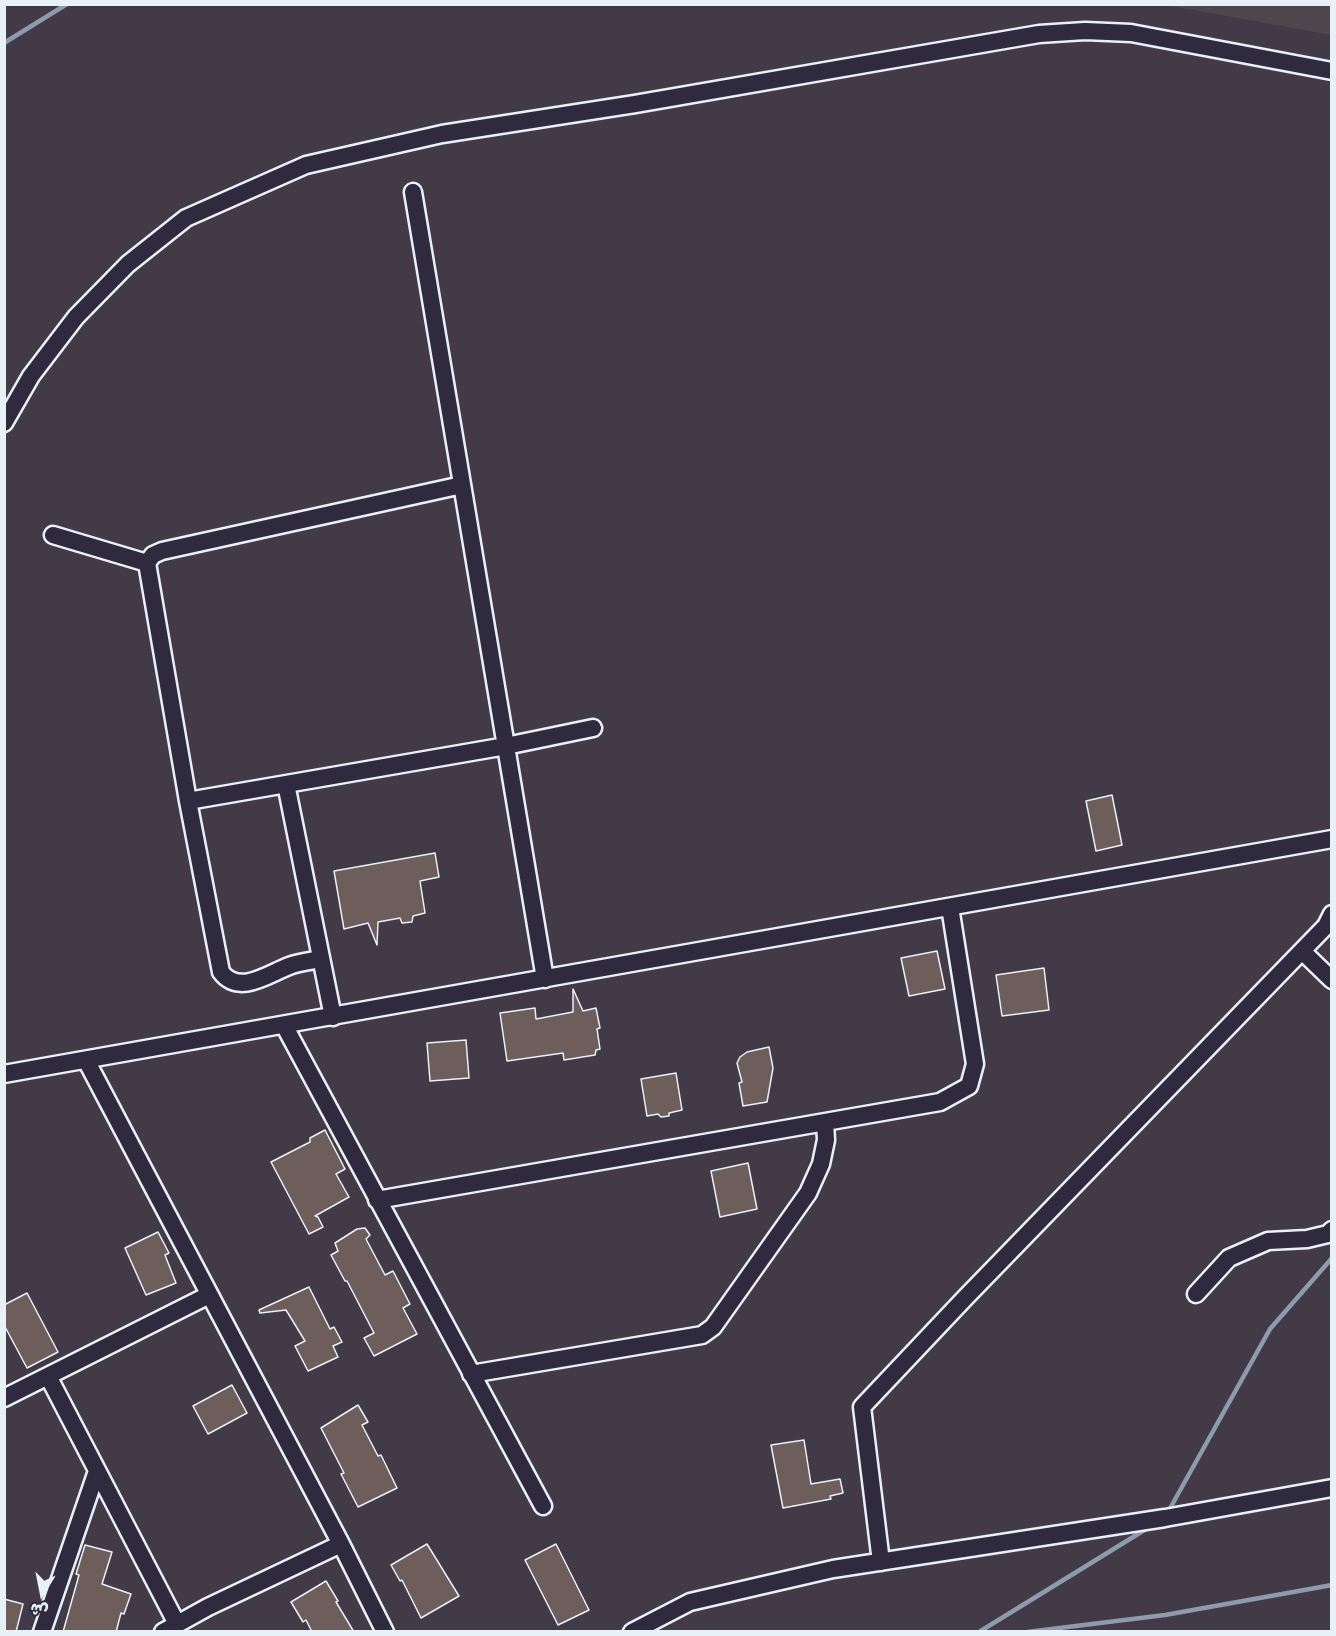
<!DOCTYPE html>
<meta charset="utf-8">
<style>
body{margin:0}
#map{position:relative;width:1336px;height:1636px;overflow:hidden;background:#423a46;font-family:"Playpen Sans","Playpen Sans Arabic",sans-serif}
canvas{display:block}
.frame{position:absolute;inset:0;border:6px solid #e8f1f8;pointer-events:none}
.north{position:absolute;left:12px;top:1564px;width:60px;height:60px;-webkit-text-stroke:4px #2f2a3d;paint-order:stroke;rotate:190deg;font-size:16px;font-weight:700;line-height:24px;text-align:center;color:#e8f1f8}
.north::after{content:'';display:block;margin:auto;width:21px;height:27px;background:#e8f1f8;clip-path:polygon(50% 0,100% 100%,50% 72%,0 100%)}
</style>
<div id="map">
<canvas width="1336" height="1636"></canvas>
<div class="frame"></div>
<div class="north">ش</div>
</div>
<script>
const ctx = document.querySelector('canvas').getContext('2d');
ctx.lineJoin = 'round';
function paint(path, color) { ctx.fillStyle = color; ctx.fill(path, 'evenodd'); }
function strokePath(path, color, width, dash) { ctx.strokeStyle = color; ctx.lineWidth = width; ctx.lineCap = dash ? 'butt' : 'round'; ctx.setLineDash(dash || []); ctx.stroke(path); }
paint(new Path2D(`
 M1166 5H1331V35Z`), '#4f454c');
strokePath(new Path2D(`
 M4 43 67 4
 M1168 1512 1270 1329 1332 1258
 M979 1632 1151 1526
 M1027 1632 1165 1615 1332 1585`), '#8d9bad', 4.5);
const building = new Path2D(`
 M1112 795 1122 845 1096 851 1086 801Z
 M435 853 439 877 420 881 425 913 413 916 412 922 402 923 400 918 378 922 377 945 368 923 344 929 334 871Z
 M937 951 945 989 909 996 901 958Z
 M1044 968 1049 1010 1002 1016 996 975Z
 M573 989 583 1011 596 1008 600 1028 597 1029 600 1049 596 1050 595 1055 564 1060 563 1053 507 1061 500 1013 535 1008 536 1019 573 1012Z
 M466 1040 469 1078 430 1081 427 1043Z
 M769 1047 773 1068 767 1102 743 1106 739 1083 742 1082 737 1063 740 1057 747 1052Z
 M676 1073 682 1110 669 1113V1116L661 1117 658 1114 647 1116 641 1079Z
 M325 1130 345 1169 336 1174 349 1197 315 1216 318 1217 323 1227 309 1234 271 1162 310 1142V1138Z
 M748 1163 757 1209 720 1217 711 1171Z
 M365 1228 370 1235 366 1239 385 1275 393 1271 410 1304 403 1308 417 1334 374 1356 364 1338 374 1333 347 1281H345L331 1255 338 1251 335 1243 357 1229Z
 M158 1232 169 1253 165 1255 176 1283 146 1295 125 1248Z
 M309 1287 330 1329 334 1327 342 1342 333 1346 338 1357 308 1371 295 1346 305 1341 286 1310 260 1313 259 1310Z
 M27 1293 58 1352 27 1368 4 1325V1305Z
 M232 1385 247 1413 208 1434 193 1406Z
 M358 1405 368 1422 362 1425 378 1456 381 1455 397 1488 358 1507 341 1474 344 1473 321 1428Z
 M804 1440 811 1484 840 1479 843 1493 830 1496 831 1499 783 1508 771 1445Z
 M427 1544 459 1596 421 1618 402 1580 400 1581 391 1565Z
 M556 1544 589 1610 558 1625 525 1560Z
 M85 1545 112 1552 102 1584 131 1594 124 1614 121 1613 116 1632H63L79 1575 76 1574Z
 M326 1581 338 1601 336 1602 354 1632H312L306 1620 303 1622 291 1602Z
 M4 1599 23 1604 16 1632H4Z`);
paint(building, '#6d5e5b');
strokePath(building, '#e8f1f8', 1.5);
const minor = new Path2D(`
 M413 192 545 979
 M4 423 31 376 76 317 128 264 186 218 306 165 442 134 635 104 1039 34 1085 31 1131 33 1332 71
 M53 535 147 563
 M286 784 333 1017
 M188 801 506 746 593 728
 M1302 951 1332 980
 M321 959C310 961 299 962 289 966 268 974 239 996 221 972L188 801 147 563 153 555 162 551 462 485
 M284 1025 543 1506
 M86 1060 341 1544 385 1632
 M4 1074 1332 839
 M377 1200 940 1102 969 1086 975 1064 950 907
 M1196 1294 1229 1258 1268 1241 1307 1239 1328 1234 1332 1230
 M471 1374 702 1335 713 1327 808 1193 821 1164 826 1140 825 1122
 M48 1376 177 1624
 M4 1398 209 1295
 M881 1562 862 1407 965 1298 1326 926 1332 914
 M42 1632 97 1471
 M163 1632 208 1607 341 1544
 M632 1632 690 1602 833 1569 1165 1518 1332 1488`);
strokePath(minor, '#e8f1f8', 21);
strokePath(minor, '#2f2a3d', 16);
</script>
